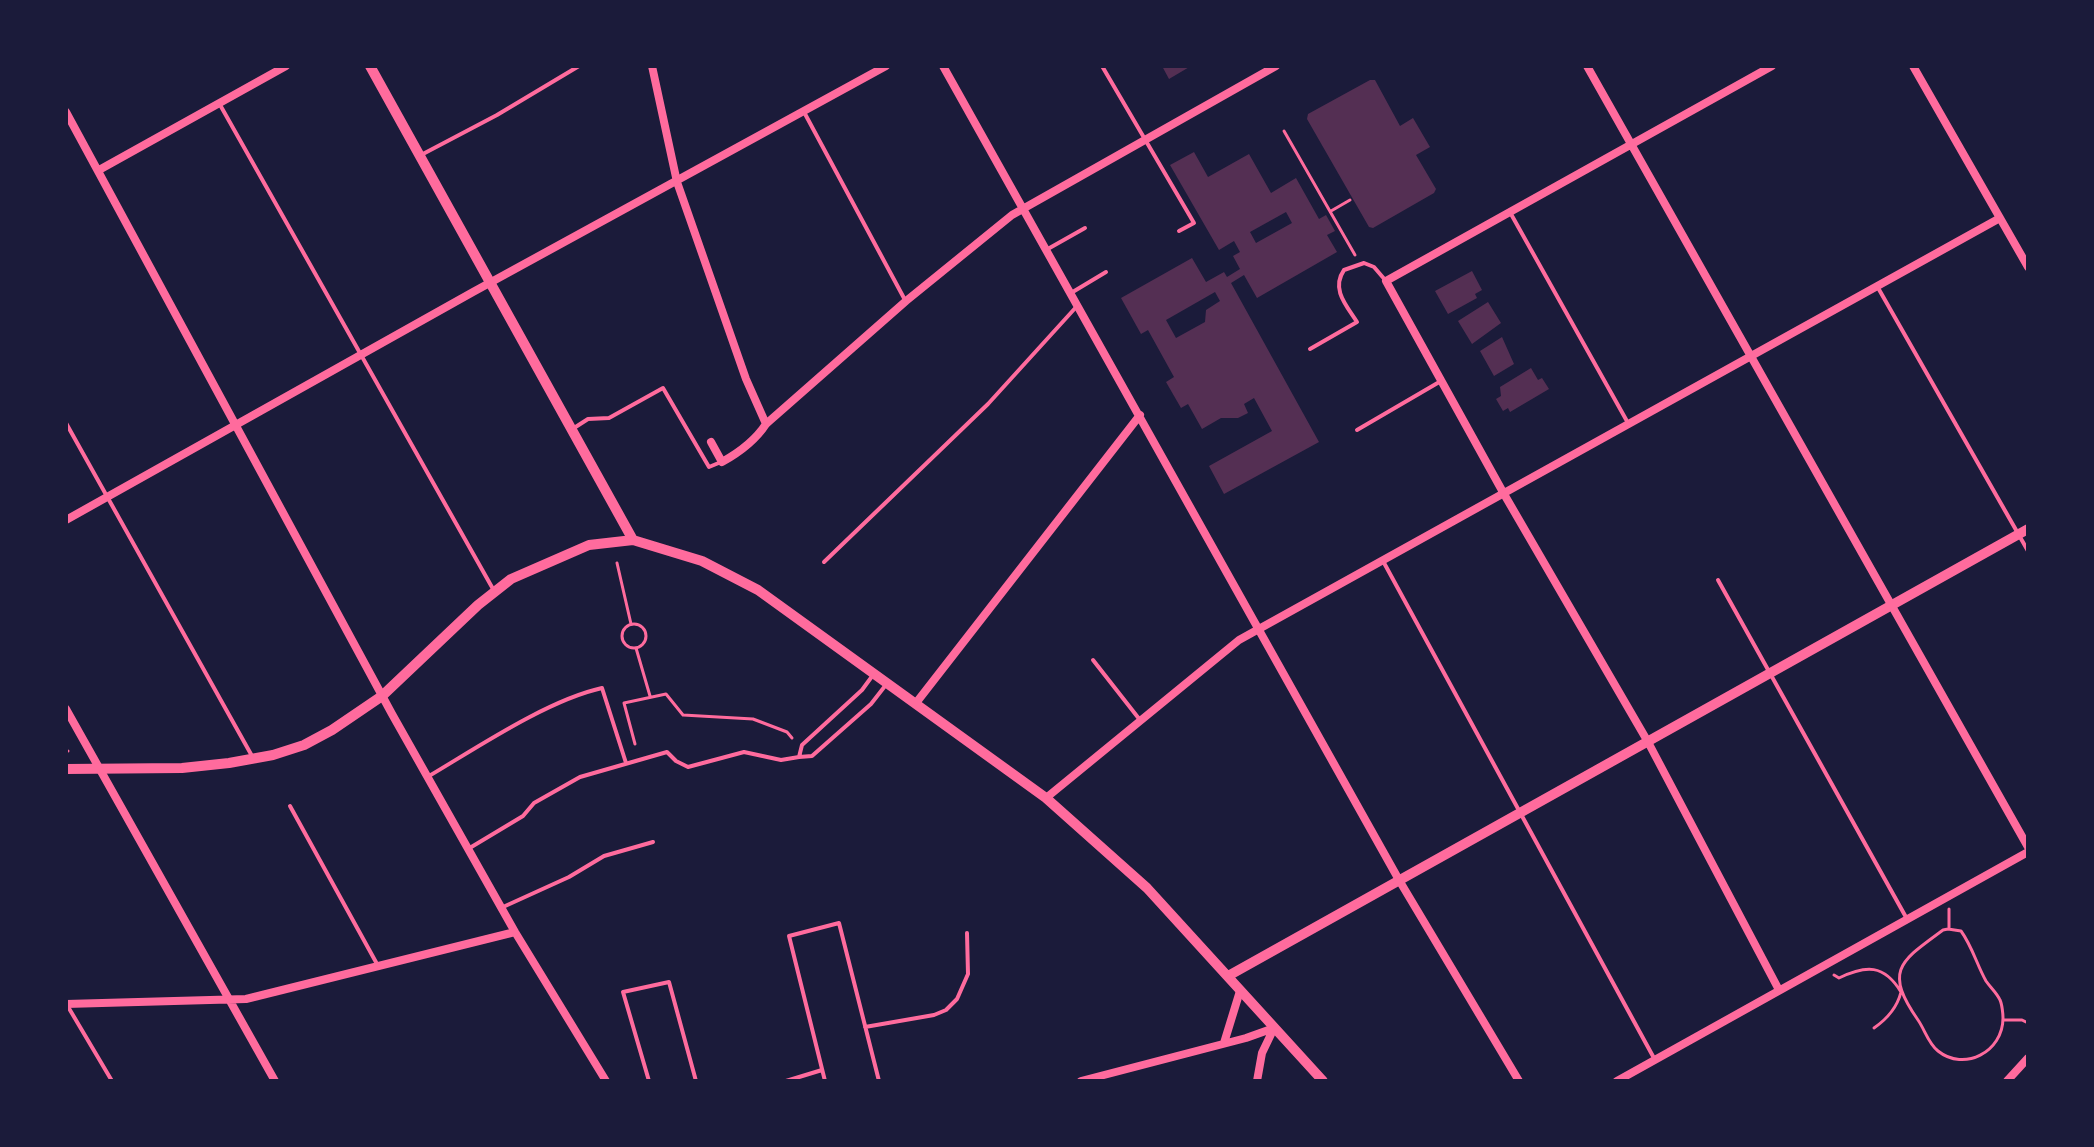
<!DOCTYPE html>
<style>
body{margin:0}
#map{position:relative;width:2094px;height:1147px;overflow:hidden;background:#1b1b3a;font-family:"Public Sans",sans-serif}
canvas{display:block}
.frame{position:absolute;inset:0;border:68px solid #1b1b3a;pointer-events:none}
</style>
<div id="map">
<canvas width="2094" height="1147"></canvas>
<div class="frame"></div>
</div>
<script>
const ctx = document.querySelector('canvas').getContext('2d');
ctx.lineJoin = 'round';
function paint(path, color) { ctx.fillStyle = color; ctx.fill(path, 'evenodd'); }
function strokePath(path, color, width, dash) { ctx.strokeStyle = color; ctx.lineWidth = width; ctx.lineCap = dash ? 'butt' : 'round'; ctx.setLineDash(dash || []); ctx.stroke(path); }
paint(new Path2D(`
 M1162 66H1191L1169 79Z
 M1370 80H1375L1400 126 1413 118 1430 147 1416 155 1436 189 1434 193 1373 228 1369 227 1307 119 1308 114Z
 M1194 152 1208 177 1249 154 1271 193 1296 178 1319 219 1326 215 1335 231 1327 235 1337 252 1257 298 1244 275 1231 283 1319 442 1224 494 1209 466 1272 431 1254 398 1244 404 1248 413 1238 418H1221L1202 429 1188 404 1181 408 1166 382 1174 377 1148 330 1141 334 1121 298 1192 258 1206 282 1224 272 1227 277 1240 269 1233 256 1240 252 1234 241 1219 250 1170 165ZM1286 212 1292 223 1256 243 1250 232ZM1215 292 1220 301 1206 310 1205 322 1176 338 1166 320Z
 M1472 271 1482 290 1475 294 1477 298 1448 314 1435 291Z
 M1488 302 1501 323 1472 344 1458 321Z
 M1502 337 1514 364 1494 376 1480 351Z
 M1531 368 1538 380 1542 378 1549 389 1510 412 1508 408 1503 411 1496 399 1501 396 1500 387Z`), '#542f53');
strokePath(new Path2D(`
 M1284 131 1355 255
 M1331 211 1350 200
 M617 563 631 624
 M622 636a12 12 0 1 1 24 0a12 12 0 1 1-24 0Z
 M636 648 650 696
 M635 744 624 703 666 694 683 715 753 719 787 732 792 738
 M66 751H68
 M1948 929 1961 931C1972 946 1977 965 1986 981 1990 987 1997 993 2000 1000 2002 1004 2003 1014 2003 1018 2003 1052 1964 1072 1938 1051 1928 1043 1925 1030 1918 1020 1883 970 1901 961 1943 930Z
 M1949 929V909
 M1834 975 1839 978C1866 965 1884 964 1901 992 1897 1008 1887 1019 1874 1028
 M2004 1020H2022L2028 1023`), '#ff6b9d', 3);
strokePath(new Path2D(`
 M1102 66 1194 223 1179 231
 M219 103 493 589
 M804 112 905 300
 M421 155 497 115 579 66
 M1511 214 1628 423
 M1046 250 1085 228
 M1877 286 2028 551
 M1071 293 1106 272
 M1310 349 1357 322C1346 305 1331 289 1344 270L1364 263 1374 267 1386 281
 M66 423 252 756
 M574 428 588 419 609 418 663 388 709 467 721 462
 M1357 430 1441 381
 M1383 561 1655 1060
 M824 562 988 404 1078 305
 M1718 580 1907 919
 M1093 660 1140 720
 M873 675 862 690 802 745 799 757 812 756 871 704 885 686
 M429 776C478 747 548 700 602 688L626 763
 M290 806 377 964
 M468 849 523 816 534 803 580 777 667 752 676 761 688 767 744 752 781 760 799 757
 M503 907 569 877 604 856 653 842
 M67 1005 112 1081
 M865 1027 934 1015 946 1010 957 999 968 974 967 933
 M649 1081 623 992 669 982 696 1081
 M786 1081 822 1070
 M825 1081 789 936 839 923 879 1081`), '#ff6b9d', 4);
strokePath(new Path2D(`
 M652 66 677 182 746 379 766 424
 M943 66 1399 880 1519 1081
 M1587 66 2028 847
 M1772 66 1386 281 1504 494 1648 742 1779 990
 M1913 66 2028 267
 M66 112 392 714 515 932 606 1081
 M99 170 286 66
 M711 442 722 462C740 452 755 441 766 424L906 301 1012 215 1276 66
 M66 520 473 292 886 66
 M916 703 1140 415
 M66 709 275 1081
 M1046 798 1239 640 2000 218
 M66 1004 246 999 515 932
 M1224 1043 1240 991
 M1081 1081 1246 1038 1274 1028
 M1257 1081 1262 1053 1274 1028
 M1617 1081 2028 852
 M2007 1081 2028 1058`), '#ff6b9d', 8);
strokePath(new Path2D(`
 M370 66 633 540
 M66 769 182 768 229 763 273 755 304 745 332 730 382 696 478 605 511 579 589 545 633 540 702 561 758 590 1046 798 1147 888 1323 1081
 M1228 976 2028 529`), '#ff6b9d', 10);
</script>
